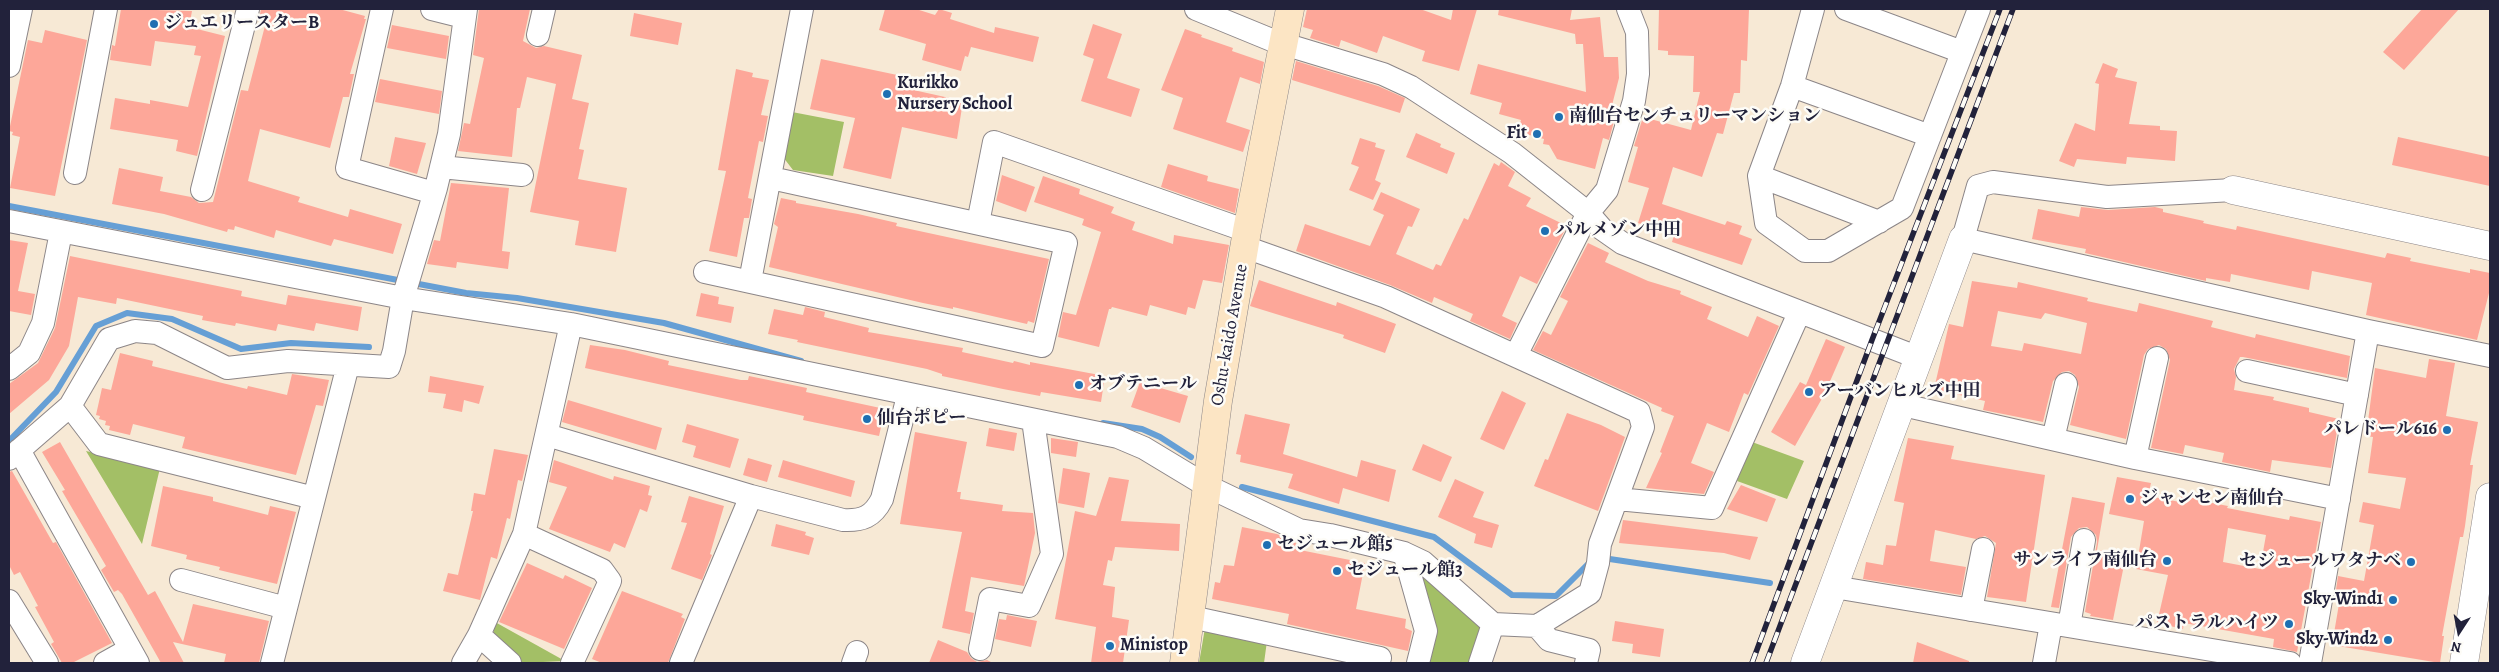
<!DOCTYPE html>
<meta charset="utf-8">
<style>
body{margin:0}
#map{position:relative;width:2499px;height:672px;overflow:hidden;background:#f7e9d5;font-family:Alegreya,serif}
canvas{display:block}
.frame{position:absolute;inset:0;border:10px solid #22223b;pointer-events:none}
.north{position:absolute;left:2434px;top:607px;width:50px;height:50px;-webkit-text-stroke:4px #fdfcf7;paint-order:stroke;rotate:191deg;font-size:14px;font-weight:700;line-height:20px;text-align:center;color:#22223b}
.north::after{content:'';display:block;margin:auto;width:18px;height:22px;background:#22223b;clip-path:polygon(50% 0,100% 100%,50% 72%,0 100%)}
</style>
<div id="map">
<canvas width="2499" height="672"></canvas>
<div class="frame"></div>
<div class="north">N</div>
</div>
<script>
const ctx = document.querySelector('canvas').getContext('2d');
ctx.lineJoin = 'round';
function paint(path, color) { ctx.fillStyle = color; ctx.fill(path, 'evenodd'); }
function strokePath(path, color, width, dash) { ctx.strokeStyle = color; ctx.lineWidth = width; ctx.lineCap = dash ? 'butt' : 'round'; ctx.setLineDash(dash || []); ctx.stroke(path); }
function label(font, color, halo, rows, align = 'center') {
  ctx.font = font + ' Alegreya,"Noto Serif JP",serif'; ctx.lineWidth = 5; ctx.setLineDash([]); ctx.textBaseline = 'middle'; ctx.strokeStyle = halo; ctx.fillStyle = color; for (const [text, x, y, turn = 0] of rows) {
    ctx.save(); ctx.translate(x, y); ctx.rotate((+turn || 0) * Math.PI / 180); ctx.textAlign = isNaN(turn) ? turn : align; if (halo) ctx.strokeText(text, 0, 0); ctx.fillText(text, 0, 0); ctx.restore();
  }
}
paint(new Path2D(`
 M792 112 844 122 833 176 793 170 783 157Z
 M1752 442 1804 461 1787 499 1737 481Z
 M86 451 160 468 142 544Z
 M1418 565 1485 622 1474 663H1427Z
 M495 622 565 661 521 663C508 652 488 641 495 622Z
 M1205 628 1267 641 1264 663H1199Z`), '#a3bf66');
strokePath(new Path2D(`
 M9 206 466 293 517 298 664 323 801 361
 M1103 423 1142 429 1160 437 1191 457
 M9 441 56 392 96 326 127 313 172 319 241 349 291 343 369 347
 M1242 487 1434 537 1512 595 1556 596 1590 562
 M1603 558 1770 583`), '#669fd5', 6);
paint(new Path2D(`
 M121 9 192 11 189 27 225 36 197 156 176 151 178 140 110 129 115 98 150 104V100L188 107 201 56 194 55 196 46 155 41 151 66 110 60 112 45 115 46Z
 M261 9H339L365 16 364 19H366L350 74H354L349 97H343L330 148 260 129 248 181 300 197 298 202 348 217 350 209 402 224 393 254 334 239 331 246 276 230 274 238 235 226 234 230 228 229 227 232 164 214 112 204 119 168 163 177 160 191 191 197 199 203 213 202 241 90 248 91 266 22 259 20Z
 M479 9H530L523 41 536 48 544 46 582 55 572 99 589 103 579 149 584 150 578 179 627 188 616 252 575 245 579 221 530 212 556 84 527 77 520 108H517L512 157 458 151 464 123 470 124 484 58 473 55Z
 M885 9H916L935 15 939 9 952 13 950 19 994 33 995 27 1039 37 1033 62 971 47 968 57 965 56 961 71 922 60 926 44 879 30Z
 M1307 9H1420L1451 20 1453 9H1477L1459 71 1422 61 1425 51 1383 36 1377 53 1341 40 1339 47 1310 38 1313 30 1303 27Z
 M1499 9H1572L1570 20 1600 17 1604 57H1618L1619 78 1611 109 1617 110 1609 140 1603 138 1595 169 1557 159 1549 145 1543 144 1544 139 1522 133 1523 131 1518 130 1521 120 1499 114 1502 103 1470 94 1478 64 1586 92 1583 44H1576L1575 34 1498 15Z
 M1659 9H1749L1747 61 1741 60 1740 93H1734L1723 134 1717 133 1702 177 1673 167 1662 204 1725 225 1727 221 1742 226 1739 234 1752 239 1742 265 1672 242 1674 235 1638 223 1649 188 1628 182 1638 147 1634 146 1643 117 1691 130 1700 92H1693L1694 56 1668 55V51L1658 50Z
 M2422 9H2459L2404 70 2383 52Z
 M634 13 682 23 678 45 630 36Z
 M1093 24 1122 34 1107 78 1140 89 1131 117 1081 101 1094 59 1083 55Z
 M392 25 449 36 446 59 387 48Z
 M1185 29 1202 35 1201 37 1233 48 1232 51 1264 62 1260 84 1240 77 1226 122 1250 130 1243 152 1173 129 1183 98 1161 90Z
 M45 30 87 40 55 196 10 188 20 137 12 135 13 132 9 131 28 40 42 43Z
 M821 59 902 76 900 87 963 101 957 139 902 127 891 179 843 168 855 118 810 109Z
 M1296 61 1378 86 1405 98 1400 113 1292 80Z
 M2103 63 2118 69 2115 77 2137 82 2129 124 2160 126V130L2177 131 2175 161 2127 157 2126 164 2077 159 2074 167 2059 161 2075 123 2095 131 2099 84 2095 83Z
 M736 69 753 73 752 77 769 80 761 115 768 116 763 142 759 141 748 198 752 199 749 218H744L737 257 709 251 726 171 718 170Z
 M380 79 442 91 439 114 375 102Z
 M1416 133 1441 144 1440 147 1455 153 1447 174 1406 157Z
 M395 137 426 143 417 174 389 166Z
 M2398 137 2490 157V186L2392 165Z
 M1360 138 1376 143 1375 147 1385 150 1375 180 1381 183 1373 200 1349 190 1359 167 1351 164Z
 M1501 162 1515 172 1508 186 1531 198 1526 206 1567 226 1537 284 1520 276 1502 316 1517 323 1510 339 1470 321 1473 314 1434 297 1432 303 1390 285 1296 251 1305 224 1370 246 1384 215 1373 210 1381 192 1420 209 1412 227 1408 226 1396 254 1433 270 1436 264 1441 266 1464 218 1468 220 1494 163 1499 166Z
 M1168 164 1208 176 1207 181 1239 189 1235 213 1161 187Z
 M1002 175 1035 187 1026 212 996 201Z
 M1043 176 1080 189 1079 194 1114 207 1111 213 1135 222 1132 230 1173 244 1174 235 1229 245 1222 283 1203 280 1195 309 1188 307 1186 315 1150 305 1147 316 1112 307 1111 309H1109L1099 347 1058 337 1063 312 1076 315 1101 232 1082 225 1084 219 1034 202Z
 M451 183 509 188 502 251 510 252 508 269 457 262 456 268 427 264 434 240 440 241Z
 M781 198 796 201V203L858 214 897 223 896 226 1049 259 1034 323 1028 321 1027 324 953 307V309L923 303 769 267 778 227 774 224Z
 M2081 207 2108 210 2155 207 2163 209V212L2204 221 2203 223 2236 230 2237 226 2385 258 2387 253 2411 258 2410 261 2470 273V269L2490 273V289L2477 340 2366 315 2372 283 2312 271 2309 290 2231 274 2230 282 2206 278V281L2085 253 2086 249 2032 239 2038 209 2079 217Z
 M9 240 28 243 18 291 35 294 31 315 9 311Z
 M1588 243 1609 253 1605 262 1648 281 1681 291 1680 294 1712 307 1707 319 1748 337 1757 316 1779 326 1748 395 1744 393 1729 432 1707 423 1691 463 1714 472 1704 494 1646 488 1662 453 1660 452 1674 416 1661 411 1662 408 1533 350 1543 331 1551 335 1568 301 1560 297Z
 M70 256 242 291 241 296 286 305 288 295 362 307 358 331 316 323 314 331 278 324 276 331 236 323 235 326 202 320 203 316 117 298 116 304 78 297 69 346 49 380 9 414V384L38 363 55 328Z
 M1259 280 1336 306 1337 302 1396 324 1385 353 1343 338 1344 335 1250 306Z
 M1972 281 2017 288 2018 282 2088 298 2087 301 2137 312 2139 303 2213 321 2211 327 2255 338 2256 334 2350 356 2347 378 2243 357H2240L2234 369 2236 377 2234 390 2274 397 2273 400 2309 408V412L2339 419 2331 468 2272 460 2270 472 2222 462 2224 453 2185 445 2183 454 2151 448 2170 360 2166 349 2159 345 2148 349 2144 355 2126 439 2070 425 2079 387 2075 375 2069 371 2062 372 2053 381 2043 422 1983 410 1985 401 1934 389 1949 324 1963 327ZM1998 311 2041 319 2045 313 2087 323 2081 354 2024 343 2022 351 1991 346Z
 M701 293 719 297 718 304 734 307 731 323 696 316Z
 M805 307 825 312 824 317 869 328 868 332 963 348 962 352 1013 363 1014 361 1030 365V362L1105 376 1101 402 1041 392 1040 396 1003 389 942 376V374L927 369 797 342 798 340 768 334 774 309 803 315Z
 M1826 339 1845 347 1824 395 1795 446 1771 432 1800 382 1806 385Z
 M590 345 625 350 669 361 668 365 741 380H748L749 376 807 388 806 392 885 409 879 436 803 420 804 416 585 368Z
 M120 353 153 361 152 366 247 389 248 386 287 395 292 374 329 380 323 406 316 405 296 475 182 448 185 437 133 424 130 435 109 430 110 426 105 425 106 421 99 419 100 416 96 415 102 388 111 390Z
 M2429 359 2455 363 2446 416 2478 422 2470 465H2473L2465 526 2463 537H2460L2442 636H2444L2440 663 2332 645 2339 604 2338 598 2335 597 2338 576 2364 581 2374 525 2359 522 2363 502 2400 509 2406 478 2368 473 2373 437 2366 436 2375 368 2426 378Z
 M430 376 484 386 479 404 464 400 462 412 443 408 446 394 428 392Z
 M1140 382 1188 396 1180 423 1131 407Z
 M1502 391 1526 403 1504 450 1480 439Z
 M568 400 662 428 656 450 562 422Z
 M1567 413 1601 425 1625 437 1598 511 1534 486 1545 459 1548 460Z
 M1245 414 1290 424 1283 454 1357 477 1361 460 1396 470 1389 502 1343 488 1339 504 1288 488 1293 474 1240 462 1241 455 1236 454Z
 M687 424 739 439 730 468 693 457 696 446 682 442Z
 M989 428 1017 433 1014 451 986 446Z
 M915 432 967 442 957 492H961L960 499 1003 505 1002 511 1033 513 1035 533 1024 586 971 577 965 611 974 613 970 634 942 628 962 532 900 524Z
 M1051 438 1078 442 1076 457 1051 453Z
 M1908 438 1954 446 1951 459 2045 475 2026 602 1987 597 1996 543 1985 536 1976 539 1935 530 1930 561 1966 567 1961 595 1863 579 1866 562 1883 565 1886 545 1896 546 1904 503 1894 501Z
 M60 442 148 595 155 591 183 642 193 604 269 621 259 663H224L226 654 173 642 184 663H161L122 594 118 590 114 592 101 570 106 566 62 491 65 490 42 452Z
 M1423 444 1452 457 1441 482 1412 470Z
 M494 449 528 455 522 481 518 480 510 519 507 518 497 559 491 557 480 600 443 591 448 573 458 575 473 511H471L474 493 485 495Z
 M748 458 772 465 767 482 743 475Z
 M554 460 613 480 614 476 650 486 648 495 652 496 647 512 640 509 625 548 614 543 610 552 549 529 567 487 549 482Z
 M783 460 855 481 851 497 778 477Z
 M1063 468 1090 473 1084 508 1058 503Z
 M12 471 53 543 56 542 112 643 72 663H62L51 644 54 642 35 607 38 606 20 572 14 575 9 565V472Z
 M1109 477 1129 480 1121 521 1180 524 1179 551 1115 547 1112 561 1108 560 1103 585 1115 587 1112 617 1129 620 1123 663H1091L1096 627 1055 619 1075 511 1096 516Z
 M2117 477 2151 483 2148 496 2180 502 2181 496 2203 499 2202 501 2228 506 2227 508 2289 520 2290 516 2321 522 2297 652 2273 647 2274 639 2184 623 2183 629 2157 623 2168 575 2136 569 2144 521 2109 514ZM2228 528 2266 535 2260 569 2223 562Z
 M1455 479 1484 492 1473 517 1499 525 1492 548 1474 543 1476 534 1438 517Z
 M1741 485 1776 499 1767 522 1727 509Z
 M163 486 213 497V501L268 515 270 506 296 512 277 584 219 570 220 567 186 559 187 555 151 546Z
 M689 496 724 506 710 554 712 555 702 580 671 569 687 523 681 522Z
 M2072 497 2105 503 2097 550 2126 555 2113 620 2090 616 2091 614 2085 612 2097 542 2096 535 2087 527 2079 528 2071 537 2059 608 2051 607Z
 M1623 520 1758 537 1750 560 1724 553 1619 543Z
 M776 524 806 532 805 535 814 538 809 555 771 546Z
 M1242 527 1277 534 1296 543 1295 549 1365 563 1356 609 1406 619 1405 628 1412 631 1408 651 1287 624 1289 614 1212 599 1215 582 1220 583 1224 565 1234 566Z
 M527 563 563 579 565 575 592 588 564 649 499 622Z
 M622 591 683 614 681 617 685 619 668 663H602L592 659Z
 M1007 615 1037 621 1031 647 995 639 999 619 1006 620Z
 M1615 621 1664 629 1660 657 1632 653 1633 644 1612 641Z
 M938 640 967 652 971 658 977 662 987 660 993 663H929Z
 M1917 642 1969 661V663H1913Z`), '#fda799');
const minor = new Path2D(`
 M382 9 347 168 434 193
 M432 9 464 17
 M1196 9 1274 41 1383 74 1411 87 1512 153 1588 213 1602 229 1622 243 1919 358
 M1813 9 1792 86 1759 176 1766 223 1805 251H1828L1902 208 1979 9
 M1846 9 1962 52
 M538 35 544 9
 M9 66 21 9
 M1792 86 1930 136
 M441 167 522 175
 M75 173 106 9
 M1759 176 1879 222
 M202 190 248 9
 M2233 190 2107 197 1993 182 1978 186 1963 239 2368 331 2490 356
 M9 221 403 298 571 324 1118 437 1144 448 1207 486 1299 530 1330 535 1404 553 1423 562 1493 624 1537 626 1590 593 1598 563 1600 544 1643 427 1639 412 1386 297 1245 247
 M978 223 994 142 1247 231
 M705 272 1042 346 1066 243 771 178
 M750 281 802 9
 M1516 355 1588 213 1607 190 1634 101 1638 74 1637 32 1628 9
 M9 369 29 353 43 323 61 232
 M2247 371 2357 395
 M1903 405 2135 458 2339 499
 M547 435 751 496 843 520C862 521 873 517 882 499L908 396
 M2053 439 2066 384
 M19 450 138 663
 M2135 458 2157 358
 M9 459 70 406
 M314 498 99 444 70 406 109 339 135 331 157 333 227 368 288 361 389 367 394 351 403 298 436 188 449 134 466 9
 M1617 499 1712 508 1799 313
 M524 534 602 570 610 581 572 663
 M1404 553 1426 631 1418 663
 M181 580 286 608
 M1834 587 2290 663
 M9 601 47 663
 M1971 610 1983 549
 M1191 617 1380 658
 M1537 626 1549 640 1589 650 1586 663
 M2069 626 2084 540
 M479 635 510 663
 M980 649 990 599 1029 606 1052 554 1033 420
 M105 663 130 649
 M272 663 348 365
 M463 663 479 635 524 534 571 324
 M681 663 751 496
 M853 663 857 652
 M1480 663 1493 624
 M2044 663 2051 624
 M2310 663 2368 331`);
const tertiary = new Path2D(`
 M2233 190 2490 246
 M1805 663 1963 239
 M2464 663 2490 497`);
const secondary = new Path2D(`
 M1184 663 1218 401 1247 231 1290 9`);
strokePath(minor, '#8c8688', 24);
strokePath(tertiary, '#8c8688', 29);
strokePath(secondary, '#8c8688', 29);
strokePath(minor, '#fff', 22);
strokePath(tertiary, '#fff', 28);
strokePath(secondary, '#fce5c4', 28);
const rail = new Path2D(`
 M1752 663 1872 340 2000 9
 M1766 663 2013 9`);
strokePath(rail, '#22223b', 5.5);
strokePath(rail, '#fdfcf7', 4, [11]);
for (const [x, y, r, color] of [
 [154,24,5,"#1f6fb2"],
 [887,94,5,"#1f6fb2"],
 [1559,117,5,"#1f6fb2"],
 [1537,134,5,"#1f6fb2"],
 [1545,231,5,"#1f6fb2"],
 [1079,385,5,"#1f6fb2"],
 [1809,392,5,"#1f6fb2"],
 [867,419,5,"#1f6fb2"],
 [2447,430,5,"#1f6fb2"],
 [2130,499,5,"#1f6fb2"],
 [1267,545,5,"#1f6fb2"],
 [2167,561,5,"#1f6fb2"],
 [2411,562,5,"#1f6fb2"],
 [1337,571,5,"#1f6fb2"],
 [2393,600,5,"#1f6fb2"],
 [2289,624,5,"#1f6fb2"],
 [2388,640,5,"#1f6fb2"],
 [1110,646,5,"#1f6fb2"]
]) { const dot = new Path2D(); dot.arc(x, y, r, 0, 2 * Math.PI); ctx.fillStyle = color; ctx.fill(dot); strokePath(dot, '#fdfcf7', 2); }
label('bold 18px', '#22223b', '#fdfcf7', [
 ["ジュエリースターB",164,24],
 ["Kurikko",897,84],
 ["Nursery School",897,105],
 ["南仙台センチュリーマンション",1569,117],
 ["Fit",1527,134,"right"],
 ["パルメゾン中田",1555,231],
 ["オブテニール",1089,385],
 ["アーバンヒルズ中田",1819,392],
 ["仙台ポピー",877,419],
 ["パレドール616",2437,430,"right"],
 ["ジャンセン南仙台",2140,499],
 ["セジュール館5",1277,545],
 ["サンライフ南仙台",2157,561,"right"],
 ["セジュールワタナベ",2401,562,"right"],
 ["セジュール館3",1347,571],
 ["Sky-Wind1",2383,600,"right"],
 ["パストラルハイツ",2279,624,"right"],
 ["Sky-Wind2",2378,640,"right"],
 ["Ministop",1120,646]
], 'left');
label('18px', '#22223b', '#fdfcf7', [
 ["Oshu-kaido Avenue",1230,335,-80]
]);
</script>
